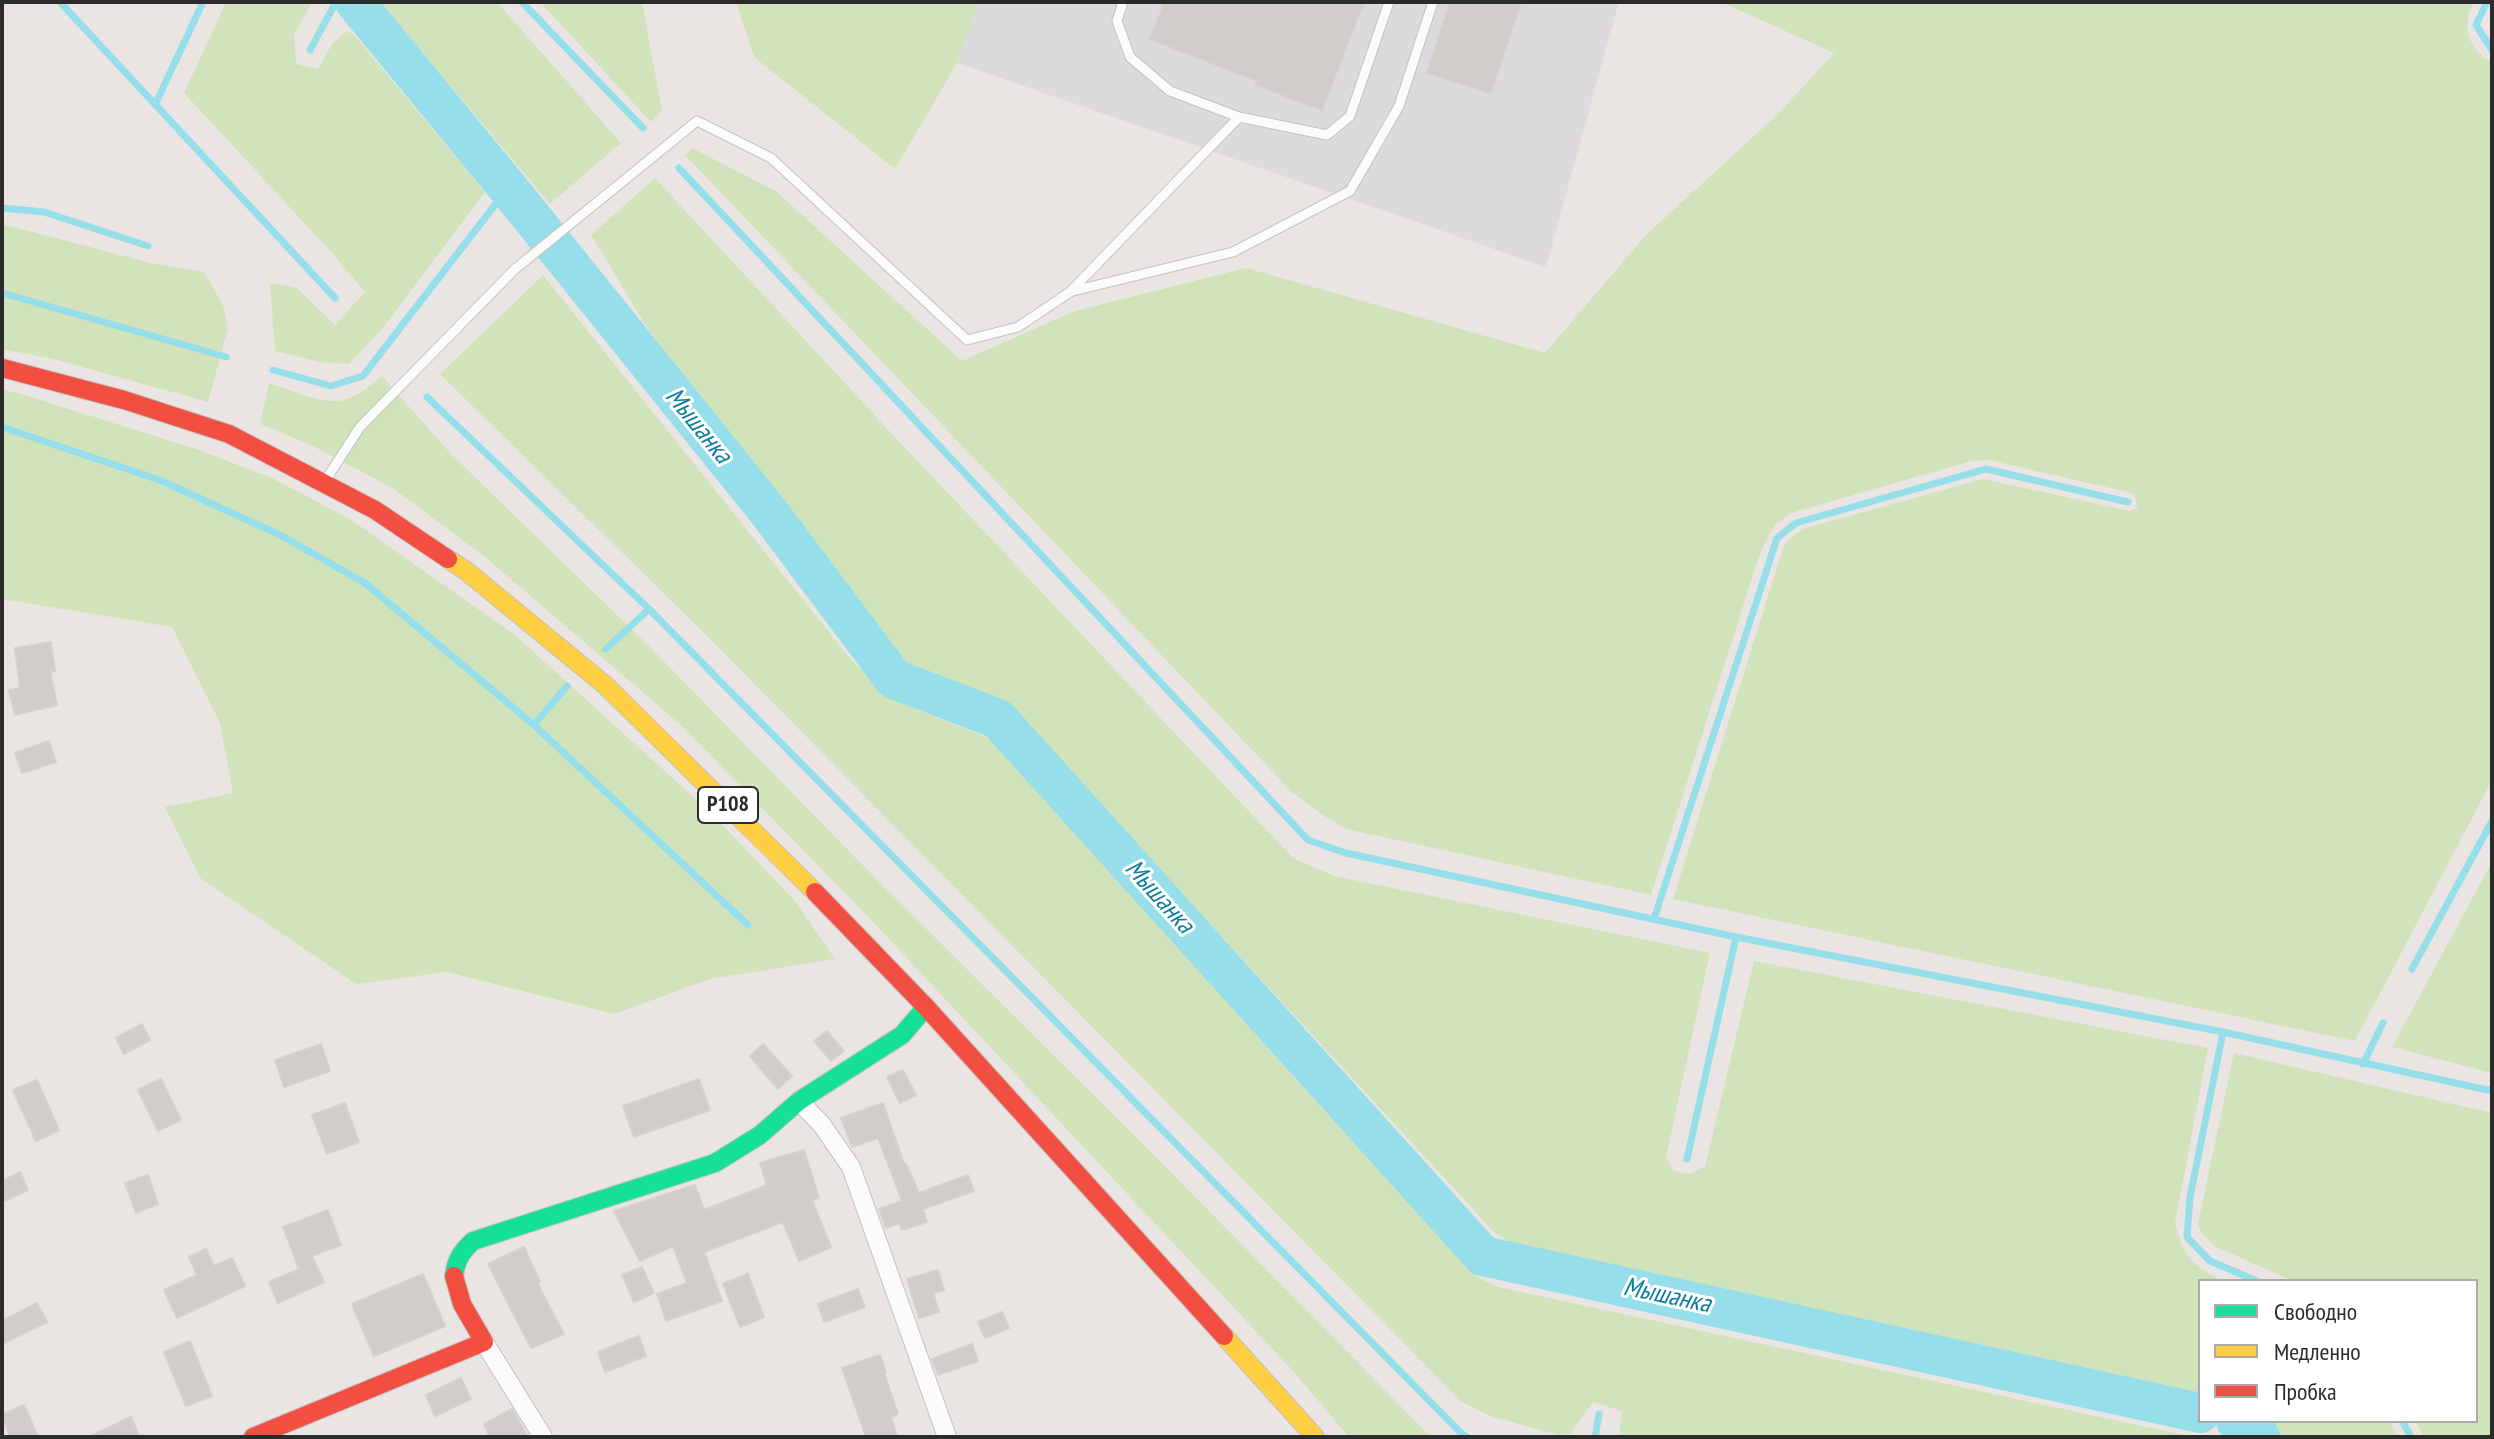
<!DOCTYPE html>
<meta charset="utf-8">
<style>
body{margin:0}
#map{position:relative;width:2494px;height:1439px;overflow:hidden;background:#eae5e2;font-family:"PT Sans Narrow",sans-serif}
canvas{display:block}
.frame{position:absolute;inset:0;border:4px solid #2b2b2b;pointer-events:none}
.legend{position:absolute;left:2198px;top:1279px;width:280px;height:144px;box-sizing:border-box;background:#fff;border:2px solid #aaa;margin:0;padding:10px 14px;list-style:none;font-size:24px;color:#2b2b2b}
.legend li{display:flex;align-items:center;gap:16px;height:40px}
.legend b{width:40px;border:2px solid #aaa}
</style>
<div id="map">
<canvas width="2494" height="1439"></canvas>
<div class="frame"></div>
<ul class="legend">
<li><b style="height:10px;background:#16e098"></b>Свободно</li>
<li><b style="height:10px;background:#ffcf43"></b>Медленно</li>
<li><b style="height:10px;background:#f24e42"></b>Пробка</li>
</ul>
</div>
<script>
const ctx = document.querySelector('canvas').getContext('2d');
ctx.lineJoin = 'round';
function paint(path, color) { ctx.fillStyle = color; ctx.fill(path, 'evenodd'); }
function strokePath(path, color, width, dash) { ctx.strokeStyle = color; ctx.lineWidth = width; ctx.lineCap = dash ? 'butt' : 'round'; ctx.setLineDash(dash || []); ctx.stroke(path); }
function label(font, color, halo, rows, align = 'center') {
  ctx.font = font + ' "PT Sans Narrow",sans-serif'; ctx.lineWidth = 6; ctx.setLineDash([]); ctx.textBaseline = 'middle'; ctx.strokeStyle = halo; ctx.fillStyle = color; for (const [text, x, y, turn = 0] of rows) {
    ctx.save(); ctx.translate(x, y); ctx.rotate((+turn || 0) * Math.PI / 180); ctx.textAlign = isNaN(turn) ? turn : align; if (halo) ctx.strokeText(text, 0, 0); ctx.fillText(text, 0, 0); ctx.restore();
  }
}
paint(new Path2D(`
 M979 2H1619L1546 267 957 63Z`), '#dddadd');
paint(new Path2D(`
 M226 2H312L294 35 296 64 318 69 332 44 346 31 353 34 485 192 382 329 349 364 321 362 275 351 270 283 297 288 335 325 365 292 332 253 184 93Z
 M380 2H497L621 143 550 204Z
 M540 2H642L662 111 651 122Z
 M736 2H979L957 63 895 169 754 57Z
 M1721 2H2474C2460 26 2469 49 2492 63V780L2355 1041 1673 899 1784 545 1794 535 1806 528 1983 479 2130 511 2137 508 2136 498 2132 493 1989 460 1971 461 1791 513 1774 526 1760 553 1651 895 1346 829 1323 815 1292 792 685 155 692 148 777 192 962 361 1075 311 1246 268 1545 353 1646 235 1778 114 1834 53Z
 M655 178 893 435 1294 859 1334 876 1710 953 1666 1157 1674 1171 1689 1174 1705 1167 1754 961 2208 1048 2175 1223C2183 1255 2193 1268 2224 1281H2200V1395L1521 1249 1494 1232 1012 709 980 693 921 675 898 655 648 329 591 235Z
 M2 224 151 263 204 272 223 305 228 328 208 402 54 359 2 349Z
 M543 275 853 662 891 696 920 711 997 741 1292 1075 1477 1277 1498 1287 2193 1437H1619L1622 1411 1593 1402 1570 1434 1559 1435 1490 1416 1462 1402 710 639 440 374Z
 M382 376 451 454 647 644 881 884 1147 1148 1431 1437H1349L1292 1370 875 924 683 727 485 557 394 489 311 445 260 424 269 383C291 390 321 405 344 400 358 396 371 385 382 376Z
 M2 390 18 393 196 449 272 478 350 519 515 635 711 813 795 901 835 959 710 979 614 1014 447 972 356 984 200 878 165 807 233 793 220 723 172 627 2 599Z
 M2492 862V1073L2392 1047Z
 M2234 1053 2492 1113V1437H2424L2415 1421H2476V1281H2293L2214 1246 2201 1232 2198 1224Z
 M2265 1421H2389L2398 1437H2277Z`), '#d1e3bb');
strokePath(new Path2D(`
 M60 2 335 298
 M522 2 643 128
 M2487 2 2476 25 2492 50
 M310 50 336 2
 M155 105 203 2
 M679 168 1308 840 1346 853 1736 937 2223 1032 2492 1091
 M2 208 44 212 148 246
 M2 293 226 357
 M273 370 331 386 363 376 508 188
 M427 397 649 609 1462 1434 1467 1437
 M2 427 162 481 280 535 365 583 534 725 748 925
 M606 649 649 609
 M534 725 567 686
 M1654 919 1777 538 1796 523 1986 469 2128 502
 M2412 969 2492 821
 M2223 1032 2190 1197 2187 1237 2210 1261 2257 1281
 M2363 1064 2383 1023
 M1687 1159 1736 937
 M2402 1421 2411 1437
 M1595 1437 1599 1414`), '#96dfea', 7);
strokePath(new Path2D(`
 M355 2 508 188 771 515 894 679 998 719 1483 1256 2200 1413
 M2236 1421 2250 1424 2260 1437`), '#96dfea', 40);
const building = new Path2D(`
 M1165 2H1364L1322 110 1256 85 1257 81 1150 39Z
 M1450 2H1521L1491 93 1427 73Z
 M51 642 55 671 50 672 57 705 15 715 9 690 20 688 15 648Z
 M49 741 56 762 22 773 15 753Z
 M142 1024 150 1040 124 1054 116 1038Z
 M827 1031 844 1051 831 1061 814 1041Z
 M321 1044 330 1071 284 1087 275 1060Z
 M763 1044 792 1076 778 1089 750 1056Z
 M903 1070 916 1095 900 1103 887 1077Z
 M161 1079 181 1120 158 1131 138 1090Z
 M699 1079 710 1110 634 1137 623 1106Z
 M37 1080 59 1130 36 1141 13 1090Z
 M345 1103 359 1142 327 1154 312 1115Z
 M883 1103 904 1164H906L919 1193 968 1175 974 1191 923 1209 927 1222 902 1230 899 1223 886 1228 879 1209 902 1201 878 1138 852 1147 841 1118Z
 M804 1150 819 1198 812 1200 831 1247 799 1261 783 1222 704 1252 722 1301 666 1321 657 1294 687 1283 673 1246 640 1261 614 1211 695 1185 704 1210 767 1185 760 1163Z
 M20 1172 28 1190 2 1202V1181Z
 M148 1175 158 1204 136 1213 125 1183Z
 M328 1210 341 1245 312 1256 324 1282 278 1303 269 1282 299 1269 283 1227Z
 M524 1247 540 1282 537 1283 564 1334 531 1348 488 1264Z
 M206 1249 214 1266 232 1258 245 1286 177 1318 164 1290 197 1275 189 1257Z
 M642 1267 654 1293 634 1302 622 1275Z
 M938 1270 944 1290 933 1293 939 1312 919 1318 907 1279Z
 M423 1274 445 1326 374 1356 352 1304Z
 M748 1274 764 1317 740 1327 723 1284Z
 M858 1289 865 1307 824 1322 818 1304Z
 M37 1303 47 1322 2 1344V1321Z
 M1002 1312 1009 1328 985 1338 978 1322Z
 M639 1336 646 1356 605 1372 598 1352Z
 M190 1341 212 1396 186 1406 164 1352Z
 M972 1344 978 1361 938 1375 932 1359Z
 M880 1355 886 1372 884 1373 898 1414 891 1417 897 1437H866L842 1368Z
 M461 1378 471 1399 435 1416 426 1395Z
 M24 1405 38 1437H10L2 1415Z
 M512 1409 528 1437H490L484 1424Z
 M131 1417 140 1437H88Z`);
paint(building, '#d0cdcb');
strokePath(building, '#d4d1ce', 2);
const lane = new Path2D(`
 M1123 2 1117 21 1130 57 1170 91 1239 117
 M1073 291 1233 252 1350 191 1399 106 1433 2
 M325 481 360 427 515 269 697 121 771 158 967 340 1018 327 1070 292 1239 117 1327 135 1350 116 1389 2`);
const street = new Path2D(`
 M799 1101 822 1125 851 1167 947 1437
 M484 1342 543 1437`);
const fast = new Path2D(`
 M454 1276C456 1260 461 1252 473 1241L715 1163 760 1135 799 1101 902 1035 926 1007`);
const slow = new Path2D(`
 M448 559 465 570 605 685 815 892
 M1224 1336 1315 1437`);
const jam = new Path2D(`
 M2 368 124 400 229 434 375 510 448 559
 M815 892 926 1007 1224 1336
 M253 1437 484 1342 462 1304 454 1276`);
strokePath(lane, '#c3c2c2', 11);
strokePath(street, '#c3c2c2', 20);
strokePath(fast, '#c3c2c2', 20);
strokePath(slow, '#c3c2c2', 20);
strokePath(jam, '#c3c2c2', 20);
strokePath(lane, '#fcfbfb', 9);
strokePath(street, '#fcfbfb', 18);
strokePath(fast, '#16e098', 18);
strokePath(slow, '#ffcf43', 18);
strokePath(jam, '#f24e42', 18);
for (const [x, y, w] of [
 [728,805,60]
]) { const box = new Path2D(); box.roundRect(x - w / 2, y - 18, w, 36, 6); ctx.fillStyle = '#fff'; ctx.fill(box); strokePath(box, '#2b2b2b', 2); }
label('bold 22px', '#2b2b2b', null, [
 ["Р108",728,805]
]);
label('italic 26px', '#0f7d9b', '#fff', [
 ["Мышанка",698,426,51],
 ["Мышанка",1159,897,48],
 ["Мышанка",1667,1296,12]
]);
</script>
